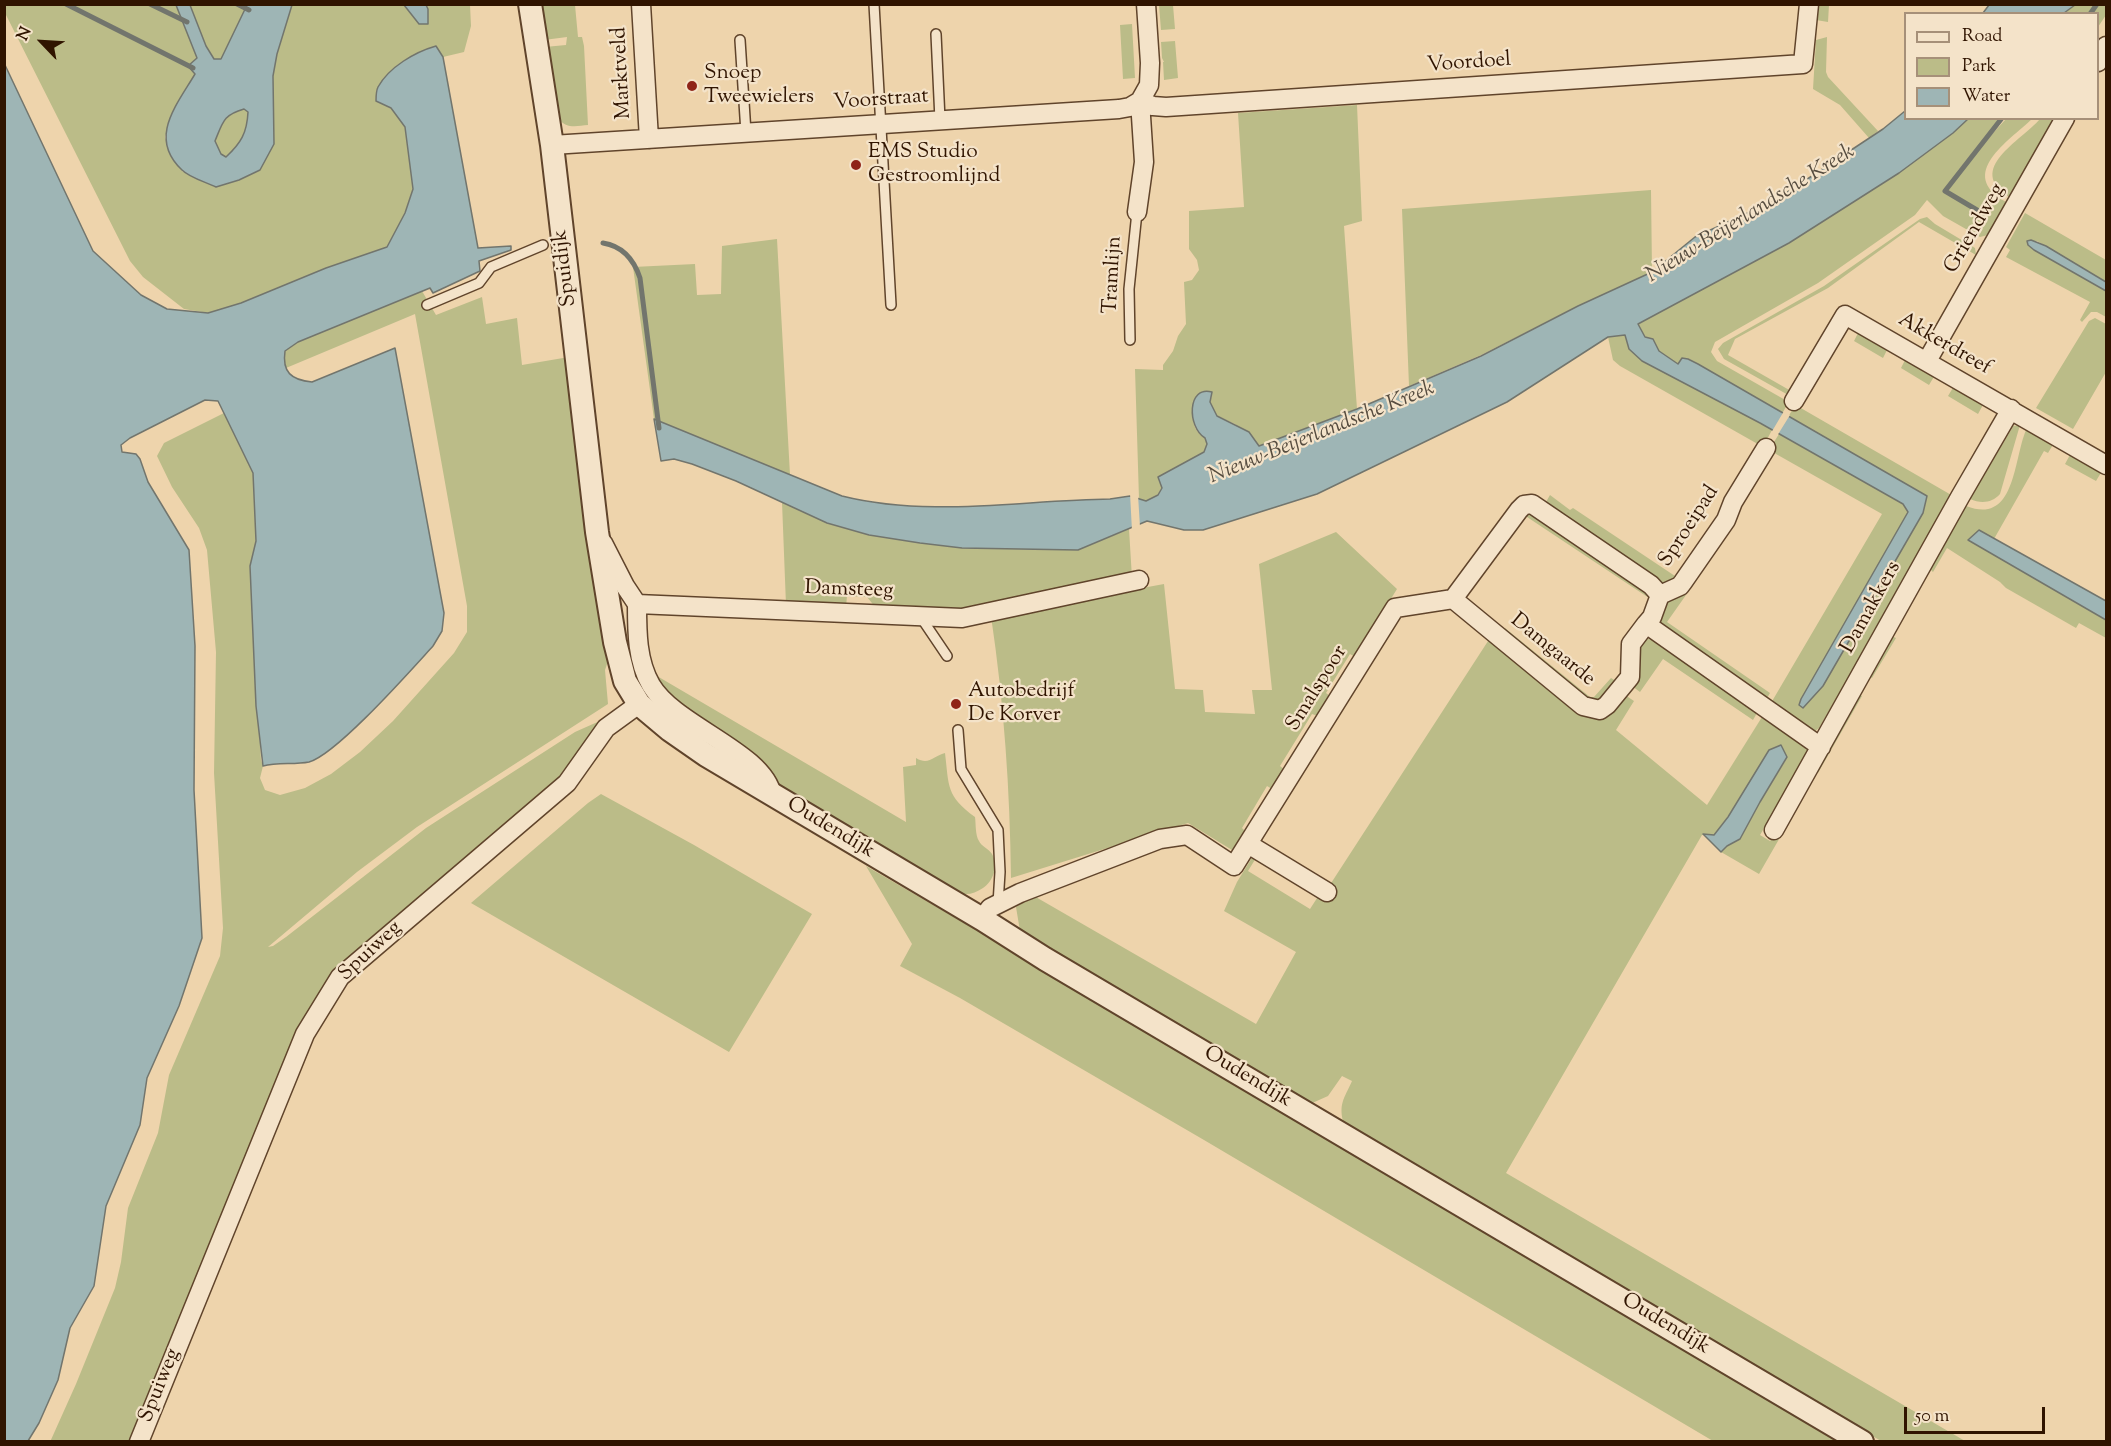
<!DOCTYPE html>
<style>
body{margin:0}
#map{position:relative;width:2111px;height:1446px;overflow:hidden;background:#eed4ac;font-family:"Sorts Mill Goudy",serif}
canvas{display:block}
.frame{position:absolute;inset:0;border:6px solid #301400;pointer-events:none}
.legend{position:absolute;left:1904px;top:12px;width:195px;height:108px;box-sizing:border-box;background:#f4e3c9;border:2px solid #a69079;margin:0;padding:8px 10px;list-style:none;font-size:18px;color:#301400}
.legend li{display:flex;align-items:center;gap:12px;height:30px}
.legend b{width:30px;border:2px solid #a69079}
.north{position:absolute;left:12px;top:12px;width:60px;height:60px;-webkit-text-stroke:4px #f4e3c9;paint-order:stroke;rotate:295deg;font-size:16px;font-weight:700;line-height:24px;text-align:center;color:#301400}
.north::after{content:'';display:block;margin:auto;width:21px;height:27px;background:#301400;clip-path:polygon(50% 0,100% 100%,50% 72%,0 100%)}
.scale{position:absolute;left:1904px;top:1407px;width:141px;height:27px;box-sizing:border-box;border:3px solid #301400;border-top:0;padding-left:8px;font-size:18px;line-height:21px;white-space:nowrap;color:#301400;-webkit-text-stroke:4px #f4e3c9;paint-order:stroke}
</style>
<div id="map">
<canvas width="2111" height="1446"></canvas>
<div class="frame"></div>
<ul class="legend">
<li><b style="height:8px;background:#f4e3c9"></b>Road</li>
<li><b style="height:16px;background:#bbbc88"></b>Park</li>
<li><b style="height:16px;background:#9eb5b5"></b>Water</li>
</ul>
<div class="north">N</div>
<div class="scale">50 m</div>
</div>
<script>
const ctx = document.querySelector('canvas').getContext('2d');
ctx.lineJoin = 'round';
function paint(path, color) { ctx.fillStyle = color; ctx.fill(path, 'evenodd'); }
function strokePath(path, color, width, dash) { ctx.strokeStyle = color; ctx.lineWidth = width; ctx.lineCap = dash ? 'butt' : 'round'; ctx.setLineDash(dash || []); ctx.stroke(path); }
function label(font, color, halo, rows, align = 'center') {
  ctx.font = font + ' "Sorts Mill Goudy",serif'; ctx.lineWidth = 4.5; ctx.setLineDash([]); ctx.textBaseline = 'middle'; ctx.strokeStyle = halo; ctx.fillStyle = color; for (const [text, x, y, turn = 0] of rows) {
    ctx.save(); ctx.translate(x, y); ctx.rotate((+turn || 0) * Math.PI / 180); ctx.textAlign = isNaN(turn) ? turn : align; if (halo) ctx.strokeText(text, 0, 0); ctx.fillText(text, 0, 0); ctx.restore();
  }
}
paint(new Path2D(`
 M5 5H176L197 58 195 74 173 111 165 137 169 152 183 172 274 144 273 76 277 54 292 5H404L419 24 428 9 426 5H470L471 26 464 52 443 57 436 46 376 101 391 108 405 127 413 189 405 213 387 247 241 303 208 313 184 309 143 277 130 261 5 13Z
 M190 5H247L221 59H214L206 46Z
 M535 5H575L578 37H582L584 46 588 125C577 126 566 129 559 119L545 47 566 45 567 37 544 40Z
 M1159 5H1173L1175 29 1161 30Z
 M1817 5H1829L1828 22 1816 20Z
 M2075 5V4L2095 5 2088 13H2064Z
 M2098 5H2106V15L2098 27V14L2091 13Z
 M1132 24 1135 78 1123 79 1120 25Z
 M1827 37 1826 72 1828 77 1878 131 1869 138 1840 105 1813 89 1816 40Z
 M1175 41 1178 78 1164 80 1163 62H1164L1162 58 1161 42Z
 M1357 105 1362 221 1344 226 1357 409 1259 446 1235 424 1217 416 1210 402 1212 395 1209 391 1199 394C1194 410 1187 427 1205 438L1207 444 1204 452 1162 487 1158 495 1146 501 1139 499 1135 369 1163 370V365L1173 351 1178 336 1186 324 1184 282 1192 280 1199 270 1197 260 1189 249V211L1244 207 1238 113Z
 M244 108 248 112C247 133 241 143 226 157L220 154 215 141C223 122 223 115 244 108Z
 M1968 119H2000L1957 172 2006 119H2032C2009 141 1956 174 2006 202L1988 235 1980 237 1943 216 1927 200 1915 215 1818 283 1715 342 1711 352 1717 361 1787 401 1788 403 1782 414 1689 359 1682 358 1678 364 1659 351 1653 339 1645 337 1638 324 1789 243 1953 133Z
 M2040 119H2055L2009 197C1965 169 2021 141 2040 119Z
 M1651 190 1652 272 1578 306 1481 355 1409 386 1402 209Z
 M2025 213 2106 260V282L2037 241 2028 245 2106 291V317L2097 312H2091L2082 322 2080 320 2090 302 2006 257 2010 250 2006 247Z
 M1927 217 1935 224 1975 248 1976 255 1919 222 1828 288 1735 339 1728 355 1791 391 1790 396 1724 359 1718 349 1723 343 1824 286 1920 219Z
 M777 239 790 475 654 419 633 267 695 264 697 295 721 294 722 246Z
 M422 291 436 315 482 297 486 324 517 318 522 365 569 357 609 658 605 670 608 704 417 827 357 872 268 947 273 946 286 937 426 828 575 732 602 720 566 775 326 989 133 1441 50 1442 76 1384 115 1288 121 1262 128 1208 158 1133 169 1075 220 956 223 928 214 773 216 652 207 550 199 528 172 487 157 456 164 443 224 413 253 473 256 541 250 566 261 760 263 766 260 778 265 790 280 795 305 788 331 774 360 752 393 721 454 653 467 632V606L415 314 286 368 284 362 285 351 298 342Z
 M2095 318 2106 324V372L2073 429 2036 408 2089 321Z
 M1859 331 1888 348 1883 358 1854 341Z
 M1626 335V340L1772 430 1763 447 1620 366 1613 360 1608 337Z
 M1906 358 1935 375 1929 385 1901 368Z
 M1954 386 1984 403 1978 414 1948 396Z
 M1794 407H1799L1953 496 1819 728 1814 732 1771 703 1882 514 1769 450 1779 434 1903 504 1908 512 1799 705 1927 496 1788 417Z
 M2020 425 2000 494C1992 503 1981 504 1970 499L2011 430 2013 426Z
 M2027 428 2054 443 2048 453 2044 451 1994 539 1979 530 1969 540 2106 620V638L2079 623 2076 628 2006 588 2000 582 1947 548 1933 572 1930 569 1966 506C2017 526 2013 457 2027 428Z
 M2071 453 2102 471 2096 481 2065 464Z
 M1550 495 1570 510 1573 508 1678 578 1665 585 1546 502Z
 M782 502 827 523 869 535 920 543 1078 550 1129 529 1132 578 957 613 876 608 867 597 847 596 846 607 786 605Z
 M1531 513 1643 588 1649 594V598L1524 515Z
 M1336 532 1397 589 1355 657 1350 654 1326 693 1330 696 1318 716 1312 714 1280 766 1285 770 1272 789 1267 786 1242 828 1246 832 1232 850 1188 823 1011 878C1010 790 1004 703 991 616L1164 584 1175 689 1203 690 1205 712 1255 714 1252 690H1272L1259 564Z
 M1680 593 1686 595 1667 622 1770 693 1766 700 1661 625C1657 609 1668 601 1680 593Z
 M1505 628 1590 697H1594L1611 678 1616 681 1599 701H1589L1502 632Z
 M1891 636 1896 638 1872 678 1868 676Z
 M1490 638 1577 708 1625 695 1634 701 1616 730 1707 805 1762 717 1810 751 1760 835 1770 841 1777 831 1782 834 1759 874 1721 852 1727 846 1740 839 1760 802 1787 758 1781 745 1714 835H1702L1506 1173 1965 1441H1881L1344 1125C1338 1104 1344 1099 1352 1081L1342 1076 1328 1096 1310 1104 1020 931 1016 907 1034 896 1256 1024 1296 952 1224 911 1237 882 1253 856 1256 858 1248 871 1310 909 1321 892 1324 894Z
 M1648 639 1653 640 1757 713 1753 720 1663 659 1640 692 1632 686C1634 681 1637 676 1639 672 1642 660 1632 645 1648 639Z
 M657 676 906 822 903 767 916 765V758C929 766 933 756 945 753 949 786 946 796 975 817 976 823 975 835 979 841 981 846 989 849 992 854 999 865 993 882 983 888 974 894 966 896 956 892L779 786 770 775 663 690Z
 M1858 694 1862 696 1818 773 1813 770Z
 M601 794 694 845 812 914 729 1052 471 903 588 803Z
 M866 866 1109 1007 1844 1441H1713L1204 1140 960 998 900 966 912 944Z`), '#bbbc88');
const water = new Path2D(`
 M176 5H190L206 46 214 59H221L247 5H292L277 54 273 76 274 144 260 170 239 180 216 187C206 182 190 178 182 170 148 138 176 106 195 74L188 66 197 58ZM244 109 248 112C247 133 241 143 226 157L221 154 215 141C223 122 223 115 244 109Z
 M404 5H426L428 9V24H419Z
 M1989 5V4L2075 5 2064 13H1983Z
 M436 46 443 57 478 248 511 246V250L479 261 480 271 433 293 430 288 298 342 285 351C282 372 291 380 312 382L395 348 444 613 442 631 433 646C411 670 337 754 309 762 294 765 278 762 263 766L256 706 250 566 256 541 253 473 218 401 205 400 130 438 121 445 122 452 136 454 140 459 148 482 189 550 195 646 194 790 202 938 179 1006 147 1078 140 1125 106 1206 94 1286 70 1328 58 1380 39 1423 28 1441H5V65L93 251 141 295 167 309 208 313 241 303 326 268 387 247 405 213 413 189 405 127 391 108 376 101C376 97 376 91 378 87 389 67 415 52 436 46Z
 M1905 111 1906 118 1968 119 1953 133 1899 173 1789 243 1638 324 1645 337 1653 339 1659 351 1678 364 1682 358 1688 359 1698 364 1927 496 1923 513 1823 686 1803 708 1799 705 1801 699 1908 512 1903 504 1760 423 1642 361 1629 349 1625 335 1608 337 1507 402 1317 494 1203 530H1184L1147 521 1078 550 962 548 920 543 869 535 827 523 736 481 692 464 674 459 661 461 654 419 842 496C930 518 1021 500 1110 499L1130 496 1146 501 1158 495 1162 488 1158 477 1204 452 1207 444 1205 438C1187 427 1187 385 1212 392L1210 402 1217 416 1249 432 1259 446 1357 409 1481 356 1578 306 1652 272 1695 237 1774 201 1883 129Z
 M2031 240 2046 246 2106 282V291L2034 250 2028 245 2027 241Z
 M1979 530 2106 601V620L1968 540Z
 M1781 745 1787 757 1760 802 1740 839 1727 846 1721 852 1703 834 1714 835 1728 817 1769 750Z`);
paint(water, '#9eb5b5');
strokePath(water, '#72756d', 1.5);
paint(new Path2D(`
 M1784 411 1790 415 1777 436 1771 433Z
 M1130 493 1138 495 1140 527 1132 531Z`), '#eed4ac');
strokePath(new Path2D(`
 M66 4 193 68
 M150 4 187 22
 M237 4 249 10
 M2090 14 2097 4
 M1982 213 1945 191 2002 118
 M603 243C622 246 634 260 640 278L659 428`), '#72756d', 5);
const service = new Path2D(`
 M874 4 891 305
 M936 34 940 120
 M740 40 746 133
 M427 305 479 283 491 267 543 245
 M1130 340 1129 289 1137 212
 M920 616 947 656
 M958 730 961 769 998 830 1000 872 998 904`);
const minor = new Path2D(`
 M641 4 649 139
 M2098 62 2106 46
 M1140 101 1153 106 1166 107 1803 64 1809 4
 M552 145 1119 109 1130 107 1140 101
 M1137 212 1144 162 1140 101 1149 85 1150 63 1146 4
 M1927 361 2065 118
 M1794 401 1845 315 2106 465
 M603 543 625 586 637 604 962 618 1139 580
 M1660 595 1651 585 1532 504 1524 505 1519 510 1453 599 1583 706 1600 710 1607 705 1630 677 1631 644 1646 624 1821 747
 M637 604C637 632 637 661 651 685 675 726 764 752 772 795
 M1646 624 1652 617 1660 595 1680 586 1683 582 1726 520 1733 502 1766 448
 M1774 830 1960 497 2011 409
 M1248 844 1327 892
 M982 919 990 908 1020 893 1160 839 1187 835 1234 866 1395 608 1453 599
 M139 1442 305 1034 340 977 567 783 606 728 639 704`);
const tertiary = new Path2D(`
 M530 4 552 145 597 532 615 642 625 681 639 704 670 730 706 755 982 919 1045 959 1862 1442`);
strokePath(service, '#60442b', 12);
strokePath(minor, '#60442b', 21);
strokePath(tertiary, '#60442b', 26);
strokePath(service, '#f4e3c9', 9);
strokePath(minor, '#f4e3c9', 18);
strokePath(tertiary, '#f4e3c9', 22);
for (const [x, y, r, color] of [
 [692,86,6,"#8f2418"],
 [856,165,6,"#8f2418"],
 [956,704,6,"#8f2418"]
]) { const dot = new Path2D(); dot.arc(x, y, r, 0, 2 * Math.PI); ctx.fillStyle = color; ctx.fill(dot); strokePath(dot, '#f4e3c9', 2); }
label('21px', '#301400', '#f4e3c9', [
 ["Voordoel",1469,64,-4],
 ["Marktveld",623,73,-93],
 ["Voorstraat",881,101,-4],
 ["Griendweg",1976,229,-60],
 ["Spuidijk",566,268,-97],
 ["Tramlijn",1114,275,-87],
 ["Akkerdreef",1944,345,30],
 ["Sproeipad",1690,527,-57],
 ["Damsteeg",849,591,2],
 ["Damakkers",1872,608,-61],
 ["Damgaarde",1552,651,39],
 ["Smalspoor",1318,689,-58],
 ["Oudendijk",830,829,31],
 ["Spuiweg",371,952,-43],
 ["Oudendijk",1247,1078,31],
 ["Oudendijk",1665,1325,31],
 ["Spuiweg",161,1386,-68]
]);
label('21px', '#301400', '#f4e3c9', [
 ["Snoep",704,74],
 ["Tweewielers",704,98],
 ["EMS Studio",868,153],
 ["Gestroomlijnd",868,177],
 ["Autobedrijf",968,692],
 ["De Korver",968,716]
], 'left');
label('italic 22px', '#564c3f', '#f4e3c9', [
 ["Nieuw-Beijerlandsche Kreek",1751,215,-32],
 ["Nieuw-Beijerlandsche Kreek",1322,434,-22]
]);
</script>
